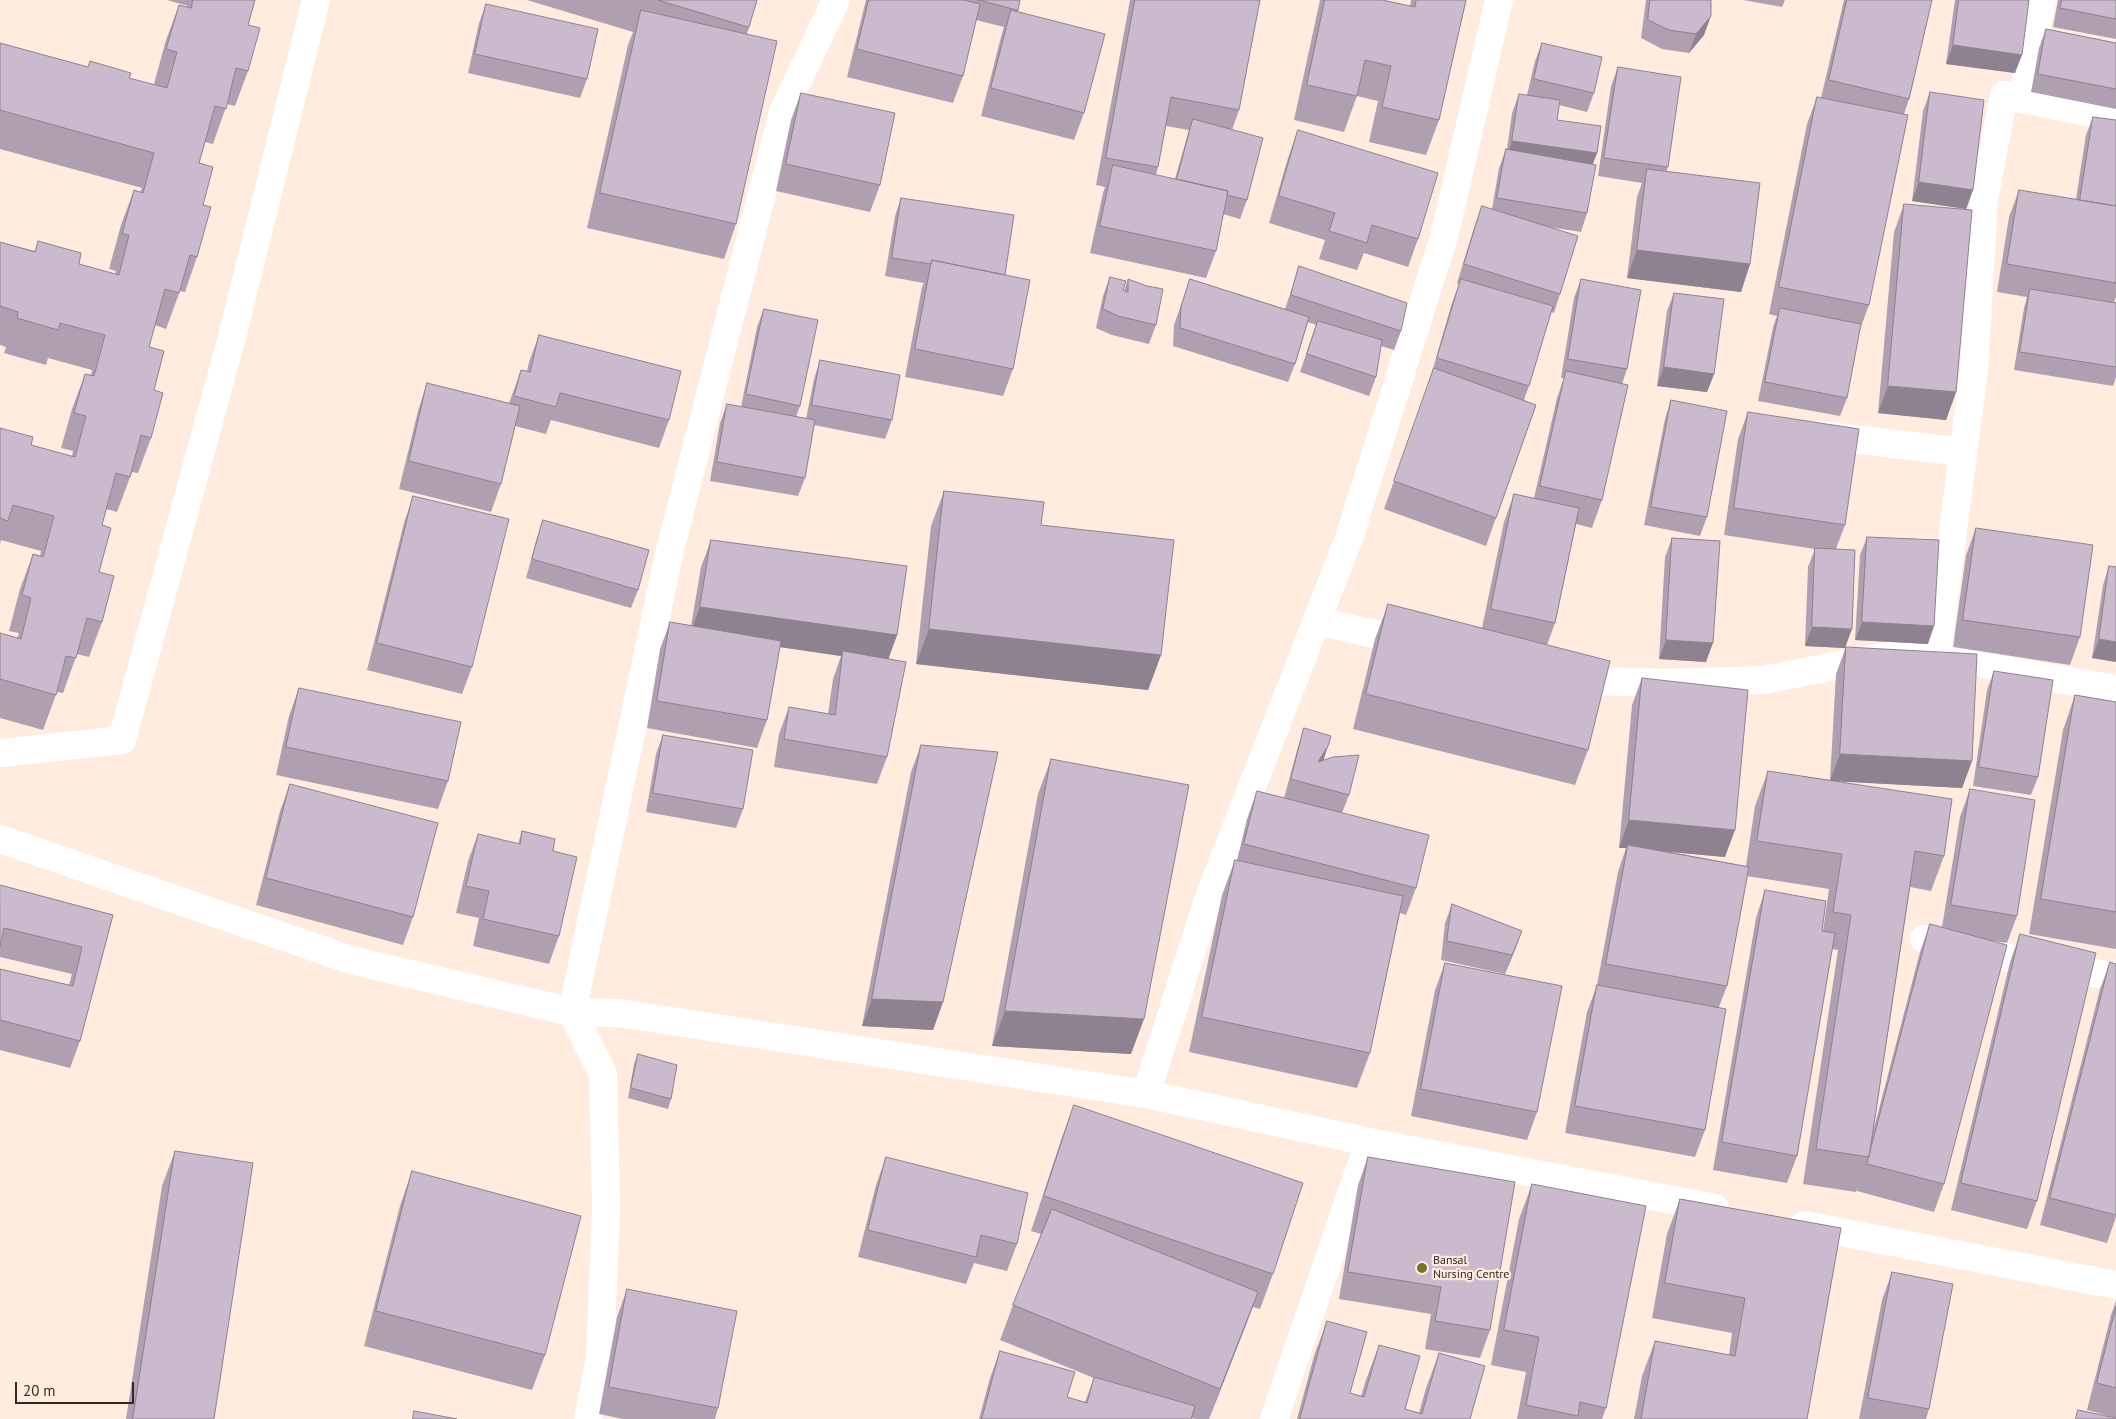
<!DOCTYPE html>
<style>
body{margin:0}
#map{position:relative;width:2116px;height:1419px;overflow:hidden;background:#ffecdf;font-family:"PT Sans",sans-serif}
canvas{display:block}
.scale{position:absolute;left:15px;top:1382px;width:119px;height:22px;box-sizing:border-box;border:2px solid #312923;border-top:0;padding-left:6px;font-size:15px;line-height:18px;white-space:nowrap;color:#312923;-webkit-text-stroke:4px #ffecdf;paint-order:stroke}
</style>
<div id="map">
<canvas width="2116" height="1419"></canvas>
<div class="scale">20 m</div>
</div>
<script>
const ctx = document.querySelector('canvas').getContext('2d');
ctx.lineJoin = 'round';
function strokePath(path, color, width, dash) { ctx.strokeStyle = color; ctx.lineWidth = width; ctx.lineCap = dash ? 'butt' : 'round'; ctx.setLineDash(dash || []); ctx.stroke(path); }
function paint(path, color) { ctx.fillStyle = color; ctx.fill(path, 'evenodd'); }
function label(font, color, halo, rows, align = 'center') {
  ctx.font = font + ' "PT Sans",sans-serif'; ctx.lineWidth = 4.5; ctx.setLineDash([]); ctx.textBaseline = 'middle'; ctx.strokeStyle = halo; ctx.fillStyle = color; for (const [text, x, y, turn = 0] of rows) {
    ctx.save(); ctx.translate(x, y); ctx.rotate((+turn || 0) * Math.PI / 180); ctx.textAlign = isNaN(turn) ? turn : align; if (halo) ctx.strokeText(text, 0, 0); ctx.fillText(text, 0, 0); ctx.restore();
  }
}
strokePath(new Path2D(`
 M2022 99 2042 0
 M2116 118 2004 95 1984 199 1974 370 1938 646 1999 669 2116 689
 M1820 435 1962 452
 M1317 621 1414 643
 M1568 677 1585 681 1671 683 1763 680 1938 646
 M0 753 122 740 232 337 316 0
 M1924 939 2048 967 2116 976
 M1146 1094 1209 897 1349 538 1445 233 1499 0
 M588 1419 600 1359 606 1208 603 1074 572 1012 669 554 783 112 836 0
 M1274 1419 1369 1142`), '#fff', 28);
strokePath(new Path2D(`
 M0 839 351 960 572 1012 619 1013 1146 1094 1369 1142 1715 1208
 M1804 1225 2116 1285`), '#fff', 28);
paint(new Path2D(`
 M167 0H255L248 25V71L235 106 227 104 213 144 205 142 199 163 203 205 197 257 185 292 180 291 166 329 155 325 149 347 154 390 151 438 138 473 132 472 117 512 106 509 102 525 99 572 102 622 89 657 77 654 63 693 57 692 43 730 0 718V633L17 638 19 633 9 631 20 589 33 554 40 556 41 551 1 540 0 544V428L31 445 72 456 73 451 61 448 72 409 85 374 91 375 92 370 48 358 46 365 4 353 6 347 0 345V242L35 251 38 241 79 264 115 274 116 271 109 269 121 225 134 190 140 192 142 188 0 149V43L164 88 154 84 166 40 179 5 187 7 188 6Z
 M527 0H757L747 34 736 224 724 259 587 228 628 45 633 32Z
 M866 0H1020L1018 11 1084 113 1074 140 981 116 1001 37 1004 27 976 20 963 76 953 103 847 77Z
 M1130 0H1260L1239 110 1232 130 1247 200 1240 219 1223 214 1216 251 1206 278 1090 253 1103 193 1105 187 1096 185ZM1166 126 1189 130 1175 179 1156 175 1158 167Z
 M1320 0H1382L1410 6 1411 0H1466L1439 120 1426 155 1369 142 1378 101 1357 96 1344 132 1294 120Z
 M1646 0H1711L1704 35 1689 53 1662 49 1641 38Z
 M1743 0H1785L1782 7Z
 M1844 0H1932L1909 99 1904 114 1869 305 1859 332 1847 398 1840 416 1758 401 1773 327 1777 316 1769 314 1807 124 1817 97 1821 98Z
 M1955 0H2029L2015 73 1946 64Z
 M2058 0H2116V39L2053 27Z
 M486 4 587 79 580 98 468 73 479 23Z
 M2046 29 2116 43V109L2031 92 2039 48Z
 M1542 43 1594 93 1587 112 1559 105 1557 120 1597 153 1593 164 1587 213 1581 232 1549 227 1560 294 1554 313 1551 312 1529 386 1524 400 1536 405 1486 546 1384 509 1428 386 1451 306 1459 284 1457 283 1475 225 1482 206 1492 209 1499 168 1506 149H1507L1512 113 1519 94 1527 95 1535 61Z
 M1618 67 1668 167 1666 172 1750 264 1741 292 1627 278 1637 197 1642 183 1598 176 1611 86Z
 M1930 92 1973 190 1966 209 1912 201 1923 111Z
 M801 93 880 185 870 212 776 191 791 120Z
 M2093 117 2116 120V297L2114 302 2116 303V377L2113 386 2014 370 2024 308 2027 297 1997 292 2009 217 2019 190 2076 199 2086 135Z
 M1298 130 1418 239 1408 267 1364 253 1357 270 1319 259 1325 240 1269 223 1288 158Z
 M901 198 1005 275 1013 369 1003 396 905 377 922 287 924 283 885 276 895 216Z
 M1904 204 1956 392 1946 420 1878 413 1894 232Z
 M1299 266 1401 331 1394 350 1381 346 1376 377 1369 396 1300 372 1316 325 1308 322 1295 364 1288 382 1173 346 1174 325 1190 279 1285 309 1293 285Z
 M1110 277 1124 291 1128 279 1156 325 1149 344 1112 335 1096 328 1103 296Z
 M1581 279 1627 369 1622 384 1602 500 1592 528 1576 524 1555 623 1547 645 1588 750 1575 785 1353 729 1375 639 1388 604 1482 628 1504 522 1514 494 1534 498 1557 398 1564 378H1561L1574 298Z
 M1674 293 1714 374 1707 392 1657 386 1667 311Z
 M764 309 800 406 796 417 806 419 814 379 820 360 892 420 885 439 814 425 805 478 798 496 710 481 720 423 727 404 741 407 757 327Z
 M539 335 669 420 659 448 551 420 546 434 515 426 501 484 491 512 399 489 418 411 427 383 509 403 521 370 527 371 529 362Z
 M1671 400 1707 517 1700 536 1644 525 1665 419Z
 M1748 412 1845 525 1836 549 1845 648 1805 646 1808 567 1815 549 1724 535 1738 439Z
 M944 491 1041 525 1161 655 1148 690 916 664 931 526Z
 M413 496 472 667 462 694 367 670 404 523Z
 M543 520 638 590 631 608 526 578 537 538Z
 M1976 528 2080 637 2070 665 1953 647 1966 555Z
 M1867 537 1928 644 1855 640 1860 555Z
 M1672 538 1706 662 1659 659 1665 557Z
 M711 540 897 635 888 659 887 757 877 784 774 767 779 734 789 707 828 714 833 679 841 656 780 647 767 720 757 748 647 728 660 649 670 622 691 626 701 567Z
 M2109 566 2116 567V662L2092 658 2103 585Z
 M1846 647 1972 761 1962 788 1837 781 1944 856 1931 891 1910 887 1873 1132 1920 952 1930 924 1942 927 1960 817 1970 789 2017 916 2007 943 1994 941 1944 1184 1934 1212 1857 1191 1859 1185 1856 1192 1803 1184 1838 950 1832 949 1797 1156 1787 1183 1713 1170 1756 918 1765 890 1823 931 1829 889 1747 876 1727 986 1719 1007 1705 1130 1695 1157 1565 1133 1587 1012 1597 985 1618 872 1626 848H1619L1632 705 1642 678 1725 857 1671 852 1746 866 1755 806 1768 771 1830 780 1836 674Z
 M1994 671 2038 777 2031 795 1973 786 1987 690Z
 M299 688 448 781 438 809 276 775 289 716Z
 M2075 695 2116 702V949L2029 934 2063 730Z
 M1304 728 1328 746 1323 760 1349 795 1342 813 1416 888 1406 915 1400 913 1370 1053 1357 1088 1189 1052 1222 895 1235 860H1237L1247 819 1257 791 1284 798 1298 747Z
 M663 735 743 809 736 828 646 812 656 754Z
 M921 745 943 1002 933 1030 862 1026 911 772Z
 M1051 759 1131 1054 992 1046 1038 794Z
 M290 784 413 917 403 945 256 905 280 811Z
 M522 831 553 851 559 936 549 964 473 946 479 918 456 913 468 861 478 834 518 844Z
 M0 885 113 915 80 1041 70 1068 0 1050V969L69 985 72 974 0 957Z
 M1452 904 1522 931 1505 974 1441 960 1445 923Z
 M2020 934 2037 1201 2027 1229 1951 1210 2010 962Z
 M2110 962 2116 964V1217L2107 1243 2040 1225 2100 989Z
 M1445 963 1537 1112 1527 1140 1411 1116 1435 990Z
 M638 1054 671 1099 668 1109 628 1098 634 1064Z
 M1074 1105 1273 1274 1260 1309 1253 1307 1209 1419H1195L1191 1418V1419H979L990 1378 1000 1351 1067 1397 1085 1402 1094 1378 1000 1340 1013 1305 1041 1234 1031 1231 1061 1140Z
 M175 1151 214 1419H126L162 1186Z
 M886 1157 1017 1244 1007 1271 974 1263 966 1284 858 1257 876 1185Z
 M1368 1157 1490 1330 1480 1358 1425 1349 1431 1314 1339 1299 1358 1185Z
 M412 1171 545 1355 532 1390 364 1346 400 1206Z
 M1532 1184 1606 1408 1602 1419H1517L1526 1372 1491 1365 1519 1219Z
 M1680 1199 1841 1228 1807 1419H1634L1642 1376 1655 1341 1729 1355 1732 1333 1652 1318 1667 1234Z
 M1892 1272 1929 1409 1926 1419H1859L1882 1300Z
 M627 1289 718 1408 715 1419H623L599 1414 617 1317Z
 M2116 1301V1418L2087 1410 2111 1315Z
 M1327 1321 1350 1393 1361 1396 1366 1380 1379 1345 1405 1409 1419 1413 1426 1388 1439 1353 1470 1419H1297L1314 1356Z`), '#af9fb0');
paint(new Path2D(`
 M1711 16 1704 35 1689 53 1696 34Z
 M1953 45 2022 55 2015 73 1946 64Z
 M1512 141 1597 153 1590 171 1506 160Z
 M1919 182 1973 190 1966 209 1912 201Z
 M1637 250 1750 264 1741 292 1627 278Z
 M1664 367 1714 374 1707 392 1657 386Z
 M1888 386 1956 392 1946 420 1878 413Z
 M700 607 897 635 887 663 843 651 841 656 690 634Z
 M1862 622 1934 626 1928 644 1855 640Z
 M1812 627 1852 629 1845 648 1805 646Z
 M929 629 1161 655 1148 690 916 664Z
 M2099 639 2116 642V662L2092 658Z
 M1666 640 1713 643 1706 662 1659 659Z
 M1328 746 1322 765 1318 762Z
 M1840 754 1972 761 1962 788 1830 781Z
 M1629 820 1735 830 1725 857 1627 848 1628 845 1626 848H1619Z
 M1522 931 1515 950 1505 974 1512 955Z
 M872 999 943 1002 933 1030 862 1026Z
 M1005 1011 1144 1019 1131 1054 992 1046Z
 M1258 1292 1245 1327 1209 1419 1220 1389Z`), '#8e8290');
const building = new Path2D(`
 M193 0H255L248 25 260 28 248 71 236 68 226 109 215 106 199 163 213 167 203 205 211 207 197 257 190 255 179 293 165 289 149 347 164 351 154 390 163 393 151 438 141 435 130 477 116 473 102 525 111 528 99 572 114 576 102 622 87 618 76 658 66 656 56 695 0 679V633L21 639 31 598 22 595 33 554 43 557 54 516 13 505 8 521 0 518V428L33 437 31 445 75 457 86 416 74 413 85 374 94 376 105 335 60 323 58 330 17 318 18 312 0 306V242L35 252 38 241 81 253 79 264 119 275 129 235 122 234 134 190 143 193 154 153 0 110V43L88 67 90 61 131 73 129 78 167 88 177 52 166 49 179 5 191 8Z
 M658 0H757L749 27Z
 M869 0H964L980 4 963 76 857 49Z
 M979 0H1020L1018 10Z
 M1135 0H1260L1239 110 1171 97 1158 167 1106 158Z
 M1325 0H1382L1415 7 1416 0H1466L1439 120 1382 107 1391 66 1365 60 1357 96 1307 85Z
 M1650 0H1711V16L1696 34 1669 30 1648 20Z
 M1847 0H1932L1909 99 1829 80Z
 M1959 0H2029L2022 55 1953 45Z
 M2062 0H2116V19L2060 8Z
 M486 4 598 29 587 79 475 54Z
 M641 10 777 41 736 224 600 193Z
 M1011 10 1105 34 1084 113 991 88Z
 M2046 29 2116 43V89L2038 74Z
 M1542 43 1602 57 1594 93 1534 79Z
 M1618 67 1681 77 1668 167 1604 158Z
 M1930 92 1984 100 1973 190 1919 182Z
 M801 93 895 113 880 185 786 164Z
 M1519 94 1560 100 1557 120 1601 126 1597 153 1512 141Z
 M1817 97 1908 115 1869 305 1779 287Z
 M2093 117 2116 120V206L2080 200Z
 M1193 119 1263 138 1247 200 1227 195 1228 191 1177 179Z
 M1298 130 1438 173 1418 239 1372 225 1367 243 1329 231 1335 213 1279 196Z
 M1506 149 1596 165 1587 213 1497 198Z
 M1113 165 1228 191 1216 251 1100 226Z
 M1647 169 1760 183 1750 264 1637 250Z
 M2019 190 2116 206V283L2007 264Z
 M901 198 1014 215 1005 275 932 260 931 264 892 258Z
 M1904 204 1972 210 1956 392 1888 386Z
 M1482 206 1578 236 1560 294 1464 264Z
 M932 260 1030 280 1013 369 915 349Z
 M1299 266 1407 303 1401 331 1291 295Z
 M1110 277 1126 281 1123 290 1128 292V279L1147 286 1163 289 1156 325 1118 316 1103 309Z
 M1190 279 1309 317 1295 364 1180 328 1181 307Z
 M1461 279 1553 306 1529 386 1437 358Z
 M1581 279 1641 290 1627 369 1568 359Z
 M2030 289 2116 303V367L2020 352Z
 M1674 293 1724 299 1714 374 1664 367Z
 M1780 308 1861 324 1847 398 1765 382Z
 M764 309 818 320 800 406 746 394Z
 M1318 321 1382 340 1376 377 1307 354Z
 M539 335 681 371 669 420 560 393 556 407 514 396 521 370 530 372Z
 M820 360 900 375 892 420 812 405Z
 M1434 368 1536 405 1496 518 1394 481Z
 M1566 371 1628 385 1602 500 1540 486Z
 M427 383 520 406 501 484 409 461Z
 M1671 400 1727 411 1707 517 1651 507Z
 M727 404 815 420 805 478 717 462Z
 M1748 412 1859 429 1845 525 1734 508Z
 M944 491 1044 502 1041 525 1174 540 1161 655 929 629Z
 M1514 494 1579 508 1555 623 1491 609Z
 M413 496 509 519 472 667 377 643Z
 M543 520 649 550 638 590 532 559Z
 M1976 528 2093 545 2080 637 1963 620Z
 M1867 537 1939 540 1934 626 1862 622Z
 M1672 538 1720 541 1713 643 1666 640Z
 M711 540 907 566 897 635 700 607Z
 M1815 548 1855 550 1852 629 1812 627Z
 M2109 566 2116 567V642L2099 639Z
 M1388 604 1610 661 1588 750 1366 694Z
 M670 622 781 641 767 720 657 701Z
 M1846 647 1977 654 1972 761 1840 754Z
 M843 651 906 662 887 757 784 739 789 707 835 715Z
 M1994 671 2053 680 2038 777 1979 767Z
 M1642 678 1748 690 1735 830 1629 820Z
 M299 688 461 722 448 781 286 747Z
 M2075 695 2116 702V912L2041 899Z
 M1304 728 1331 736 1328 746 1318 762 1333 757 1359 755 1349 795 1291 779Z
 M663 735 753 750 743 809 653 793Z
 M921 745 998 752 943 1002 872 999Z
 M1051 759 1189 785 1144 1019 1005 1011Z
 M1768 771 1952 799 1944 856 1915 851 1869 1157 1816 1149 1851 915 1833 912 1842 854 1757 841Z
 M290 784 438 823 413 917 266 878Z
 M1970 789 2035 800 2017 916 1951 905Z
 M1257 791 1429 835 1416 888 1244 844Z
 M522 831 555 839 553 851 577 857 559 936 483 919 489 891 466 886 478 834 520 844Z
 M1628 845 1749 867 1727 986 1606 964Z
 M1235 860 1403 896 1370 1053 1202 1017Z
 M0 885 113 915 80 1041 0 1020V969L73 986 82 947 4 928 0 946Z
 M1765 890 1826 901 1822 931 1835 933 1797 1156 1722 1142Z
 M1452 904 1522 931 1512 955 1447 941Z
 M1930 924 2007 945 1944 1184 1867 1164Z
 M2020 934 2096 953 2037 1201 1961 1183Z
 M2110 962 2116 964V1215L2050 1198Z
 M1445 963 1562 986 1537 1112 1421 1089Z
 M1597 985 1726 1009 1705 1130 1575 1106Z
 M638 1054 677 1065 671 1099 631 1088Z
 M1074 1105 1303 1183 1273 1274 1044 1196Z
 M175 1151 253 1163 214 1419H133Z
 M886 1157 1028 1193 1017 1244 981 1235 976 1257 868 1230Z
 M1368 1157 1515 1182 1490 1330 1435 1321 1441 1287 1348 1272Z
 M412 1171 581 1216 545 1355 376 1311Z
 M1532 1184 1646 1206 1606 1408 1580 1402 1578 1416 1526 1405 1539 1337 1504 1330Z
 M1680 1199 1841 1228 1807 1419H1641L1655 1341 1735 1356 1745 1298 1665 1283Z
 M1052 1209 1258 1292 1220 1389 1013 1305Z
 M1892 1272 1953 1284 1929 1409 1868 1398Z
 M627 1289 737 1311 718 1408 609 1387Z
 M2116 1307V1388L2097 1383Z
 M1327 1321 1367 1332 1350 1393 1364 1397 1379 1345 1420 1356 1405 1409 1422 1414 1439 1353 1485 1366 1470 1419H1300Z
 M1000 1351 1075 1372 1067 1397 1087 1403 1094 1377 1195 1406 1191 1419H982Z
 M2078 1410 2116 1418V1419H2076Z
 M414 1411 457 1419H413Z`);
paint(building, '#cbb9cd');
strokePath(building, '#8e8290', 1);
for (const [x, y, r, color] of [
 [1422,1268,6,"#6f7925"]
]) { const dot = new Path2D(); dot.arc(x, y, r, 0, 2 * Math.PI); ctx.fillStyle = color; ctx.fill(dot); strokePath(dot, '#ffecdf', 2); }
label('12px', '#312923', '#ffecdf', [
 ["Bansal",1433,1261],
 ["Nursing Centre",1433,1275]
], 'left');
</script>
